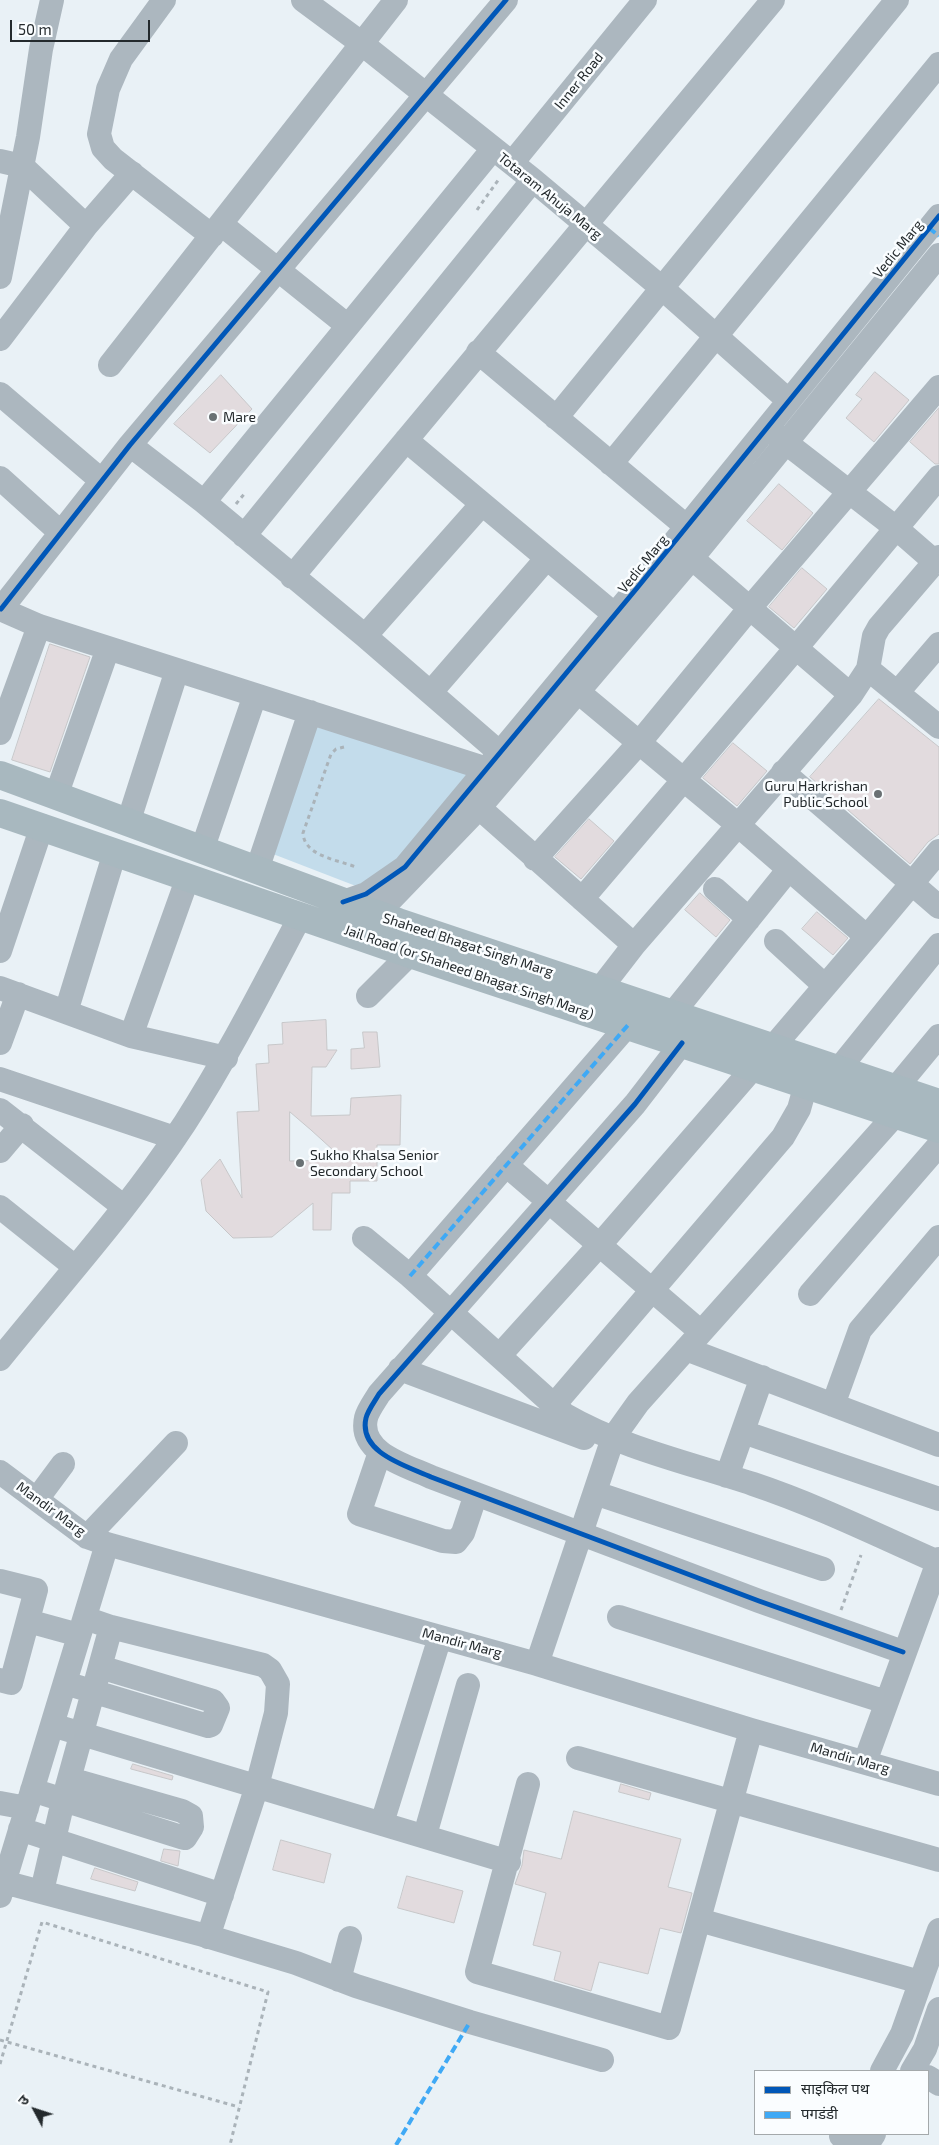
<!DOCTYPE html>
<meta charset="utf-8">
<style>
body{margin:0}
#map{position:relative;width:939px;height:2145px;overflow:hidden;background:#e9f1f6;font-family:"Exo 2","Noto Sans Devanagari",sans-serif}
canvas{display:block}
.legend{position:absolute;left:754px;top:2070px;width:175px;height:65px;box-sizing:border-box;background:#fafdff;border:1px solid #a4a9ab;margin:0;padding:6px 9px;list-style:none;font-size:15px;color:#242a2d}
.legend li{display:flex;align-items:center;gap:10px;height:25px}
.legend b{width:25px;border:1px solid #a4a9ab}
.north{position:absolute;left:10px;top:2085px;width:50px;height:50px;-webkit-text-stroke:4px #fafdff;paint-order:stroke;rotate:310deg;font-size:14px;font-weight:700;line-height:20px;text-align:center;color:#242a2d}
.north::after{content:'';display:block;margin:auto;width:18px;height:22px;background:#242a2d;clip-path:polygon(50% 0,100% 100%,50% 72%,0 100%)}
.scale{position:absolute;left:10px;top:20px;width:140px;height:22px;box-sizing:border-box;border:2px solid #242a2d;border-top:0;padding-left:6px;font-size:15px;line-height:18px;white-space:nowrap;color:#242a2d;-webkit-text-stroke:4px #fafdff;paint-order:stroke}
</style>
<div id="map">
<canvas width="939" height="2145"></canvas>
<ul class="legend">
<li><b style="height:6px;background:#0057b8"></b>साइकिल पथ</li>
<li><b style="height:6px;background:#3fa9f5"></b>पगडंडी</li>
</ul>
<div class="north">उ</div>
<div class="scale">50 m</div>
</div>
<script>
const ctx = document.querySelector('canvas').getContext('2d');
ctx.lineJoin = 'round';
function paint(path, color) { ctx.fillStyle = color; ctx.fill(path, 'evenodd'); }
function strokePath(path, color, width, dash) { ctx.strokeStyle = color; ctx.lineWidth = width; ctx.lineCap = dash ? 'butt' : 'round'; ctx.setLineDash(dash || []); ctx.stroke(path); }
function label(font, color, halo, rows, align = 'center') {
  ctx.font = font + ' "Exo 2",sans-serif'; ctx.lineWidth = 5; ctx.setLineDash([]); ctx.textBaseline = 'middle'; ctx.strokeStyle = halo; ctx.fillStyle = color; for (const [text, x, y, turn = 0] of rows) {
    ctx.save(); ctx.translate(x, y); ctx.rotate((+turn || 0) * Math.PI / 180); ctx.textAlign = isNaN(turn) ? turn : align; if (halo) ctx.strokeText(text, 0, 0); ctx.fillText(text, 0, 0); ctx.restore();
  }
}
paint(new Path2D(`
 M316 727 487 774 374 893 273 854Z`), '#c3dceb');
const building = new Path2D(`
 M875 372 909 400 874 442 846 418 862 399 856 395Z
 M221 375 252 409 210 453 174 424Z
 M939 408V464H935L910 442Z
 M779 484 813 513 782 550 747 521Z
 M802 568 827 589 794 628 769 607Z
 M50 644 90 657 50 772 12 760Z
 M879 699 939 747V834L928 842 910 864 810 777Z
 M733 743 767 771 737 806 703 778Z
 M589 819 614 841 581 879 555 857Z
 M700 893 730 920 716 937 685 910Z
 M817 912 848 938 833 955 802 929Z
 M326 1020 327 1050H337L326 1067H312L311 1116 350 1115 351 1098 401 1095 400 1145H377V1181H350V1193H332L331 1230H313V1203L272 1237 233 1238 206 1211 201 1180 220 1159 242 1198 237 1112 259 1111 256 1064 269 1063 268 1045 283 1044 282 1023ZM290 1112 311 1130 344 1160 290 1161Z
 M363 1032H377L380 1067 351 1069V1049L364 1048Z
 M133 1764 173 1776 172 1780 131 1769Z
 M621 1784 651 1793 649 1800 619 1792Z
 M574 1811 681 1839 668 1887 692 1893 681 1933 660 1928 648 1974 599 1962 591 1991 554 1980 561 1952 533 1945 546 1893 515 1884 522 1865 524 1850 561 1859Z
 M281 1840 331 1854 324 1883 273 1870Z
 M164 1849 180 1851 178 1866 161 1861Z
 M95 1868 138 1882 135 1891 91 1879Z
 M407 1876 463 1891 454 1923 398 1908Z`);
paint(building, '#e2dbde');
strokePath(building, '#c7c7c9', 1);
strokePath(new Path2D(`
 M477 210 499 179
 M236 504 245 493
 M344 747 336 749 331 754 303 833C304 856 338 860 356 867
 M841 1610 861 1555
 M0 2040 239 2107
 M0 2064 42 1922 268 1992 230 2145`), '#aab3b9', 3, [4, 4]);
strokePath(new Path2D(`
 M164 0 121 59 108 89 99 134 103 148 113 159 212 236
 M303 0 361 43 533 180 663 289 789 401
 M0 161 22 166 86 226
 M512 163 645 0
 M221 224 348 326
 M0 277 28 137 41 49 52 0
 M0 339 86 226 132 173
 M478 352 687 527
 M110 365 396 0
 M0 394 102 481
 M556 418 897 0
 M772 432 896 528 935 562
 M406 440 615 615
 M130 445 204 502 365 636 500 753
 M611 464 939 64
 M0 478 61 533
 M204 502 492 150
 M244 536 533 180
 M679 547 796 648 939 477
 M292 577C452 384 614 193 773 0
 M0 609 39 626 487 769 498 775
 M1 609 130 445 506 0
 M365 636 482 504
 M868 669 939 727
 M565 681 738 825 867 937 939 851
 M431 692 547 558
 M897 693 939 644
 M0 733 39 626
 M783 772 939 907
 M56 796 108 648
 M467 797 634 945
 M128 823 177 670
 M202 850 255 695
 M535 859 639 743 749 609 939 387
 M257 870 310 712
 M715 889 749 919
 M582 899 796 648 851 695
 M343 902 366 894 405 867 637 588 939 216
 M377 914 479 808 692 558 939 255
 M776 941 825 986
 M0 951 42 826
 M0 988 131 1036 226 1058
 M600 989 634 945 851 695 868 669 874 636 879 627 939 557
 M368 996 410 954
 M66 1012 115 852
 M673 1013 789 869
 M131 1036 188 877
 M0 1043 18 994
 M682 1043 635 1104 379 1394C375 1401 368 1410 366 1418 358 1453 407 1466 431 1477L759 1601 903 1652
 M773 1047 867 937
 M838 1070 939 945
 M0 1079 175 1138
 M895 1089 939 1036
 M0 1110 124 1207
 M0 1151 22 1125
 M506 1165 701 1332
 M0 1207 75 1267
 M364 1238 410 1276 565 1415C622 1448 690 1463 753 1484 816 1505 877 1535 938 1562
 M410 1276 628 1025
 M810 1294 939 1145
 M686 1349 939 1445
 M500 1355 604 1240 754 1067
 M0 1359C62 1282 130 1207 185 1123 228 1056 264 985 301 915
 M400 1369 584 1438
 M554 1405 783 1137 799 1109 806 1084
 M833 1405 860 1330 939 1237
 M743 1432 939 1499
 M380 1452 359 1514 443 1541 456 1542 463 1533 476 1494
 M0 1472 87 1537 107 1544 537 1664 751 1730 939 1784
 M727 1476 762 1377
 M595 1493 823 1569
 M37 1499 63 1464
 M87 1537 176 1443
 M0 1581 36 1590 11 1683 0 1680
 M619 1617 886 1702
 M85 1618 111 1627 263 1665 270 1670 278 1684 276 1713 257 1786 208 1937
 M28 1621 79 1635
 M537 1664 613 1438 638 1403 895 1115
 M65 1683 208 1726 211 1725 218 1708 213 1701 100 1667
 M52 1725 509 1862
 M578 1758 939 1860
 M865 1762 939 1559
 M528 1784 477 1972 669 2028 751 1730
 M32 1790 181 1837 185 1838 192 1827 191 1816 182 1811 70 1779
 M0 1803 27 1808
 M382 1823 440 1637
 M20 1829 222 1895
 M425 1835 468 1685
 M0 1881 203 1935 296 1963 356 1986 470 2022 602 2060
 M42 1891 63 1801 111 1627
 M0 1896 107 1544
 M699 1920 920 1982
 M339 1980 350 1938
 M882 2071 902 2034 939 1930
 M912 2071 925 2049 939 2009
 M928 2077 939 2084
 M841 2136 854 2145
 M867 2145 874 2134`), '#acb7bf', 24);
strokePath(new Path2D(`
 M0 775 398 922 939 1103
 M0 813 410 954 939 1129`), '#a8b8bf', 28);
strokePath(new Path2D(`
 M929 228 939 236
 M410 1276 628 1025
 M396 2145 470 2022`), '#3fa9f5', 4, [8, 4]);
strokePath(new Path2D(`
 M1 609 130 445 506 0
 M343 902 366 894 405 867 637 588 939 216
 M682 1043 635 1104 379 1394C375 1401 368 1410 366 1418 358 1453 407 1466 431 1477L759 1601 903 1652`), '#0057b8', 5);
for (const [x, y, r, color] of [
 [213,417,5,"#697073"],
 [878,794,5,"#697073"],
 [300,1163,5,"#697073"]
]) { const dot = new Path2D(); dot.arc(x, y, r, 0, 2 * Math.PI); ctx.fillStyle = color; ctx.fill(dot); strokePath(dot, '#fafdff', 2); }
label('14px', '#242a2d', '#fafdff', [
 ["Inner Road",579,81,-51],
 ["Totaram Ahuja Marg",550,196,39],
 ["Vedic Marg",898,249,-51],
 ["Vedic Marg",643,564,-51],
 ["Shaheed Bhagat Singh Marg",468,945,18],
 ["Jail Road (or Shaheed Bhagat Singh Marg)",469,972,19],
 ["Mandir Marg",51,1509,36],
 ["Mandir Marg",462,1643,15],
 ["Mandir Marg",850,1758,16]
]);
label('14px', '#242a2d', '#fafdff', [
 ["Mare",223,417],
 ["Guru Harkrishan",868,786,"right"],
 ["Public School",868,802,"right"],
 ["Sukho Khalsa Senior",310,1155],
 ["Secondary School",310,1171]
], 'left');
</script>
